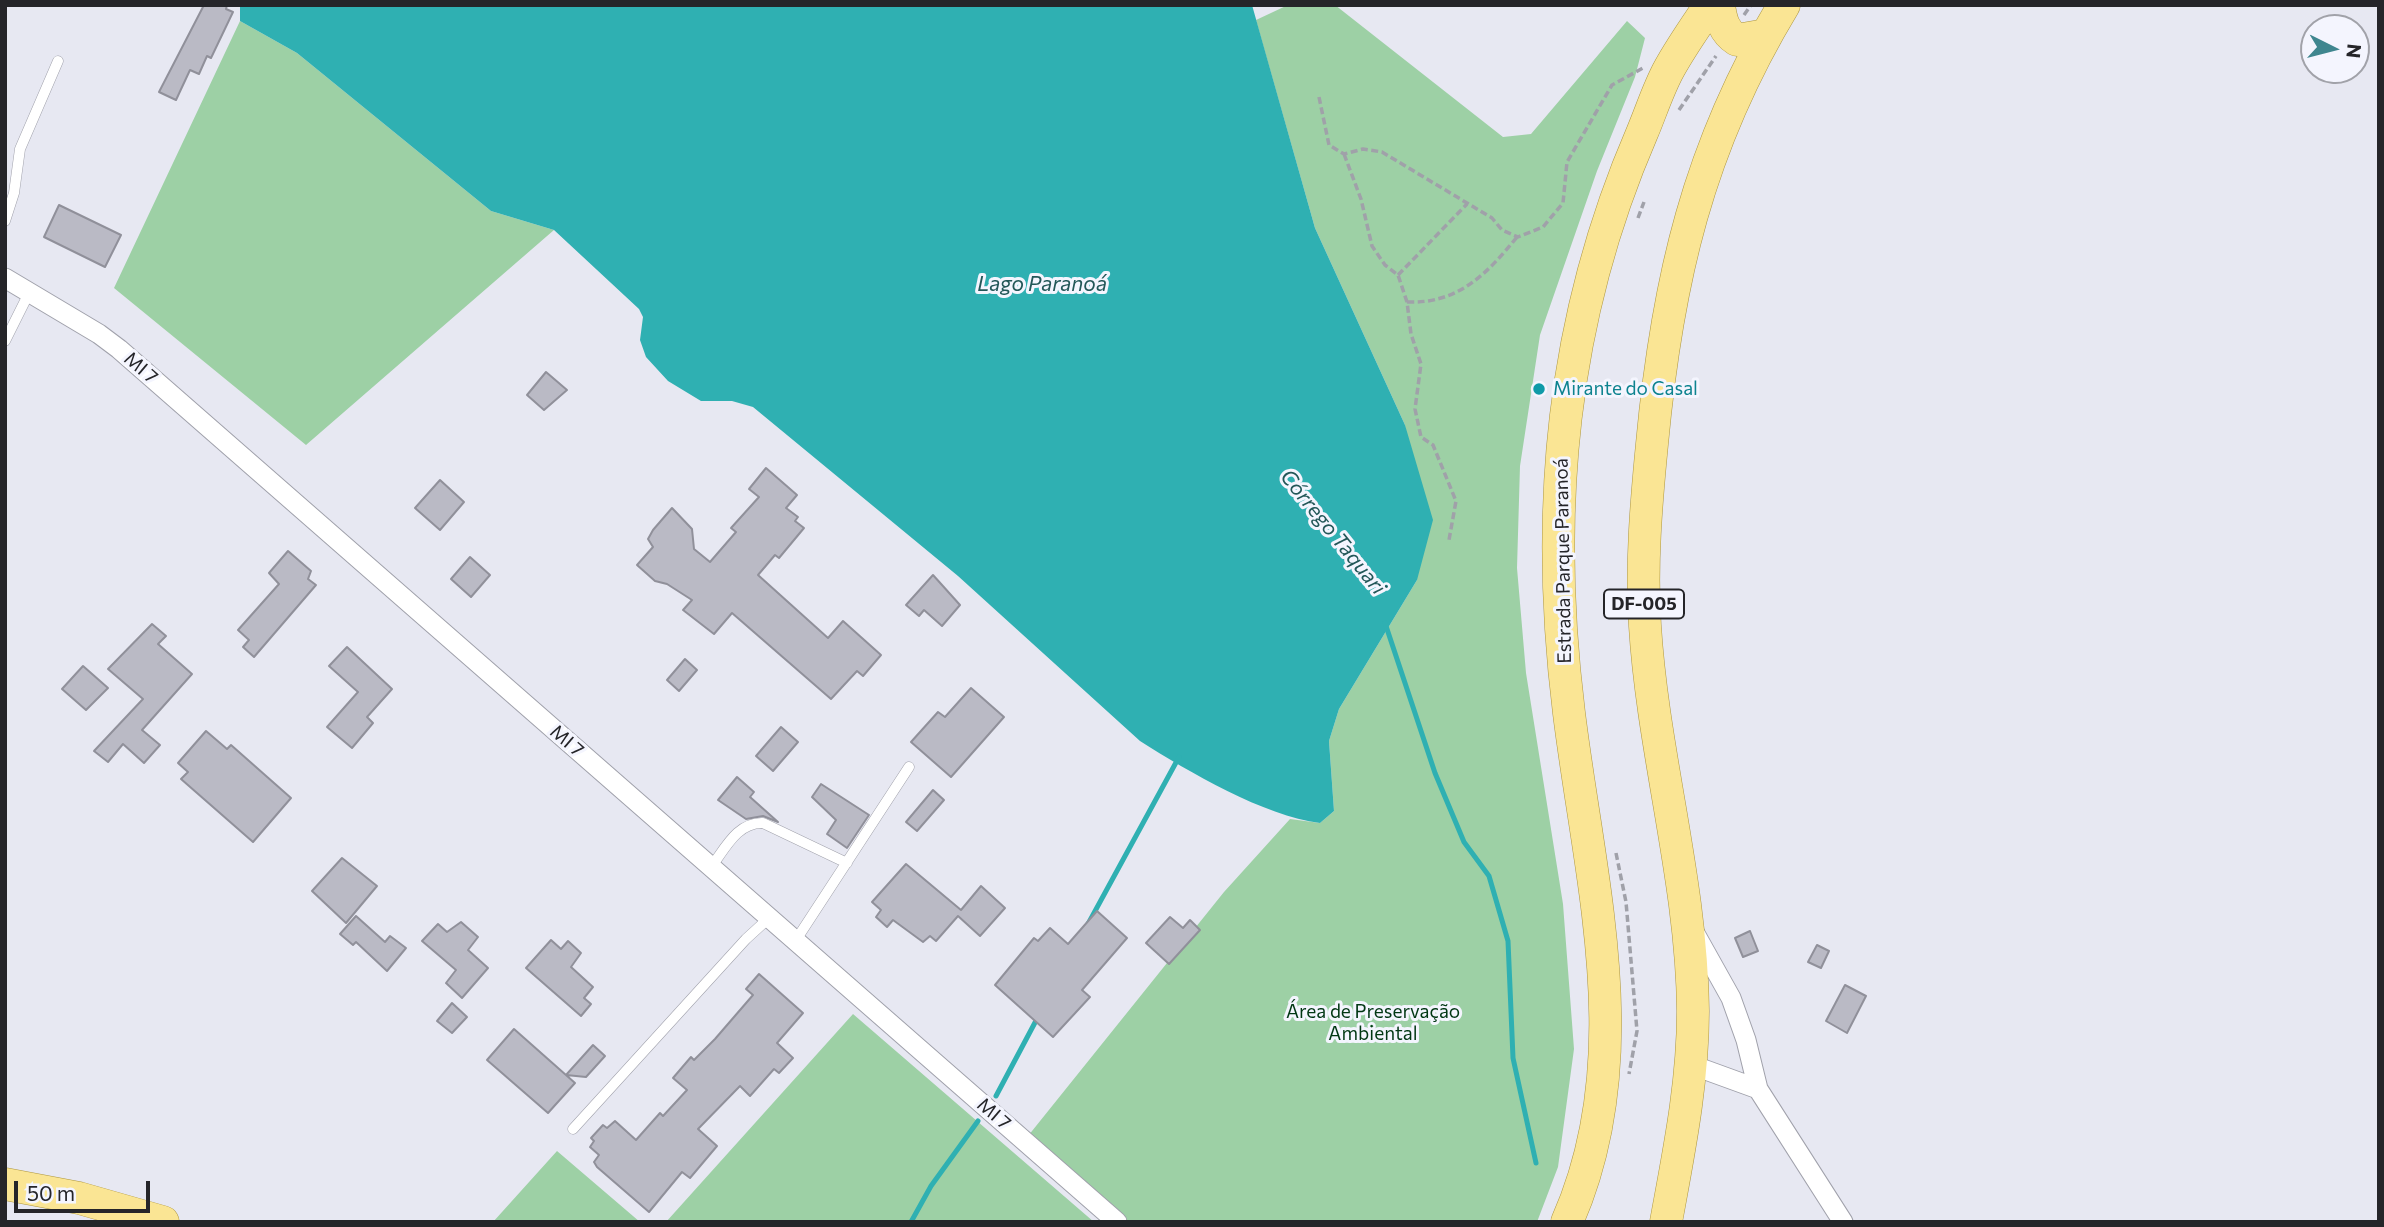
<!DOCTYPE html>
<meta charset="utf-8">
<style>
body{margin:0}
#map{position:relative;width:2384px;height:1227px;overflow:hidden;background:#e7e8f2;font-family:Commissioner,sans-serif}
canvas{display:block}
.frame{position:absolute;inset:0;border:7px solid #252529;pointer-events:none}
.north{position:absolute;left:2300px;top:14px;width:70px;height:70px;box-sizing:border-box;background:#f4f5fe;border:2px solid #a1a2a9;border-radius:50%;rotate:96deg;font-size:19px;font-weight:700;line-height:28px;text-align:center;color:#252529}
.north::after{content:'';display:block;margin:auto;width:24px;height:32px;background:#3f868f;clip-path:polygon(50% 0,100% 100%,50% 72%,0 100%)}
.scale{position:absolute;left:14px;top:1181px;width:136px;height:32px;box-sizing:border-box;border:4px solid #252529;border-top:0;padding-left:9px;font-size:21px;line-height:24px;white-space:nowrap;color:#252529;-webkit-text-stroke:5px #f4f5fe;paint-order:stroke}
</style>
<div id="map">
<canvas width="2384" height="1227"></canvas>
<div class="frame"></div>
<div class="north">N</div>
<div class="scale">50 m</div>
</div>
<script>
const ctx = document.querySelector('canvas').getContext('2d');
ctx.lineJoin = 'round';
function paint(path, color) { ctx.fillStyle = color; ctx.fill(path, 'evenodd'); }
function strokePath(path, color, width, dash) { ctx.strokeStyle = color; ctx.lineWidth = width; ctx.lineCap = dash ? 'butt' : 'round'; ctx.setLineDash(dash || []); ctx.stroke(path); }
function label(font, color, halo, rows, align = 'center') {
  ctx.font = font + ' Commissioner,sans-serif'; ctx.lineWidth = 6; ctx.setLineDash([]); ctx.textBaseline = 'middle'; ctx.strokeStyle = halo; ctx.fillStyle = color; for (const [text, x, y, turn = 0] of rows) {
    ctx.save(); ctx.translate(x, y); ctx.rotate((+turn || 0) * Math.PI / 180); ctx.textAlign = isNaN(turn) ? turn : align; if (halo) ctx.strokeText(text, 0, 0); ctx.fillText(text, 0, 0); ctx.restore();
  }
}
paint(new Path2D(`
 M1288 5H1335L1503 137 1531 134 1627 21 1645 38 1635 77 1597 171 1540 335 1520 466 1517 568 1526 673 1563 904 1574 1049 1558 1167 1537 1222H1122L1028 1136 1224 892 1290 819 1320 823 1334 811 1329 741 1339 709 1417 580 1405 425 1315 228 1256 20Z
 M240 21 297 53 491 211 554 230 306 445 114 288Z
 M853 1014 1094 1222H666Z
 M557 1151 640 1222H493Z`), '#9dd0a5');
paint(new Path2D(`
 M240 5H1252L1315 228 1405 425 1433 520 1417 580 1339 709 1329 741 1334 811 1320 823C1264 816 1189 772 1140 741L958 576 753 407 732 401H701L668 381 646 357 640 340 643 317 639 309 554 230 491 211 297 53 240 21Z`), '#2fb0b2');
strokePath(new Path2D(`
 M1385 623 1435 773 1464 842 1489 876 1508 941 1513 1058 1536 1163
 M1088 924 1179 757
 M996 1096 1039 1015
 M911 1222 931 1186 978 1121`), '#2fb0b2', 5);
const building = new Path2D(`
 M204 5H227L226 9 233 12 211 58 207 56 199 74 190 70 176 100 159 92Z
 M59 205 121 235 105 267 44 237Z
 M546 372 567 390 544 410 527 395Z
 M766 468 797 495 786 508 798 517 795 521 804 528 779 558 775 555 758 575 828 638 843 621 881 655 863 676 857 671 831 699 732 613 714 634 683 610 692 600 667 584 655 581 637 565 653 547 648 539 653 530 672 508 692 529 694 549 710 562 736 532 731 528 759 497 749 489Z
 M440 480 464 502 440 530 415 508Z
 M288 551 311 571 308 579 316 585 254 657 243 647 249 640 238 630 279 584 269 573Z
 M470 557 490 575 471 597 451 579Z
 M933 575 960 605 942 626 924 610 919 616 906 605Z
 M152 624 166 636 158 644 192 674 142 730 160 745 144 763 123 744 108 762 94 751 143 699 108 669Z
 M347 647 392 689 367 717 373 723 352 748 327 727 358 692 329 666Z
 M685 659 697 670 679 691 667 680Z
 M83 666 108 688 86 710 62 689Z
 M971 688 1004 717 951 777 911 742 938 712 945 717Z
 M781 727 798 742 773 771 756 756Z
 M206 731 227 749 231 745 291 798 253 842 181 779 188 772 178 763Z
 M737 777 754 792 750 797 778 822 763 816 746 819 718 800Z
 M821 784 869 815 847 848 827 834 836 820 812 797Z
 M933 790 944 800 917 831 906 822Z
 M342 858 377 886 346 923 312 891Z
 M906 864 961 910 981 886 1005 908 980 936 958 916 936 941 930 936 923 942 893 920 887 927 876 917 881 910 872 902Z
 M1097 911 1127 938 1082 990 1090 997 1053 1037 995 985 1034 938 1038 941 1050 928 1068 944Z
 M356 916 385 942 390 936 406 948 387 971 356 942 353 945 340 934Z
 M1170 917 1183 928 1190 920 1200 930 1169 964 1146 943Z
 M461 922 478 937 468 950 488 968 462 998 446 983 456 970 422 941 438 924 447 932Z
 M1750 931 1758 951 1743 957 1735 938Z
 M551 940 561 949 568 941 581 953 571 967 593 987 584 998 591 1004 581 1016 526 968Z
 M1817 945 1829 951 1821 968 1808 962Z
 M759 974 803 1013 777 1043 793 1058 779 1073 774 1069 750 1096 740 1086 698 1129 717 1146 690 1178 682 1172 649 1212 597 1167 594 1162 599 1155 590 1147 594 1141 591 1138 603 1125 607 1128 615 1121 636 1140 660 1113 663 1116 687 1090 673 1078 691 1057 694 1060 715 1039 753 995 746 989Z
 M1845 985 1866 996 1847 1033 1826 1021Z
 M452 1003 467 1017 452 1033 437 1021Z
 M514 1029 575 1083 548 1113 487 1060Z
 M593 1045 605 1056 586 1077 566 1075Z`);
paint(building, '#babac5');
strokePath(building, '#90909a', 2);
const lane = new Path2D(`
 M5 221 14 193 20 149 58 61
 M5 341 29 293
 M711 867C725 849 737 822 763 823L847 863
 M796 940 909 767
 M573 1129 746 939 769 918`);
const street = new Path2D(`
 M5 278 99 334 119 349 1117 1222
 M1693 930 1731 998 1746 1040 1758 1089 1843 1222
 M1692 1065 1758 1089`);
const primary = new Path2D(`
 M1719 5C1721 20 1724 32 1737 40L1766 35
 M5 1184 79 1198 163 1222
 M1567 1222C1640 1057 1590 883 1569 713 1544 511 1561 320 1642 133 1651 112 1658 89 1669 69 1681 47 1696 26 1710 5
 M1666 1222C1679 1151 1693 1083 1693 1011 1692 882 1653 754 1645 626 1641 565 1646 505 1652 444 1667 282 1698 147 1784 5`);
strokePath(lane, '#a0a1ab', 11);
strokePath(street, '#a0a1ab', 21);
strokePath(primary, '#ad9640', 33);
strokePath(new Path2D(`
 M1744 15 1751 5
 M1319 97 1329 145 1344 154 1363 149 1382 152 1492 218 1502 230 1518 237 1543 227 1563 203 1567 162 1612 85 1643 68
 M1679 110 1716 56
 M1344 154 1361 199 1372 246 1385 265 1398 275 1407 302 1411 334 1421 364 1415 409 1421 437 1433 445 1456 501 1449 540
 M1638 218 1644 202
 M1398 275 1467 204
 M1407 302C1458 304 1487 274 1517 237
 M1616 853 1626 902 1637 1031 1629 1074`), '#a0a1a9', 3.5, [7, 3.5]);
strokePath(lane, '#fff', 10);
strokePath(street, '#fff', 19);
strokePath(primary, '#fae594', 32);
for (const [x, y, r, color] of [
 [1539,389,7,"#0f9aa8"]
]) { const dot = new Path2D(); dot.arc(x, y, r, 0, 2 * Math.PI); ctx.fillStyle = color; ctx.fill(dot); strokePath(dot, '#f4f5fe', 2.5); }
for (const [x, y, w] of [
 [1644,604,80]
]) { const box = new Path2D(); box.roundRect(x - w / 2, y - 14.5, w, 29, 5); ctx.fillStyle = '#f4f5fe'; ctx.fill(box); strokePath(box, '#252529', 2); }
label('bold 18px', '#252529', null, [
 ["DF-005",1644,604]
]);
label('19px', '#252529', '#f4f5fe', [
 ["MI 7",141,368,41],
 ["Estrada Parque Paranoá",1563,561,-91],
 ["MI 7",567,741,41],
 ["MI 7",994,1114,41]
]);
label('19px', '#0d838f', '#f4f5fe', [
 ["Mirante do Casal",1553,389]
], 'left');
label('19px', '#013713', '#f4f5fe', [
 ["Área de Preservação",1373,1012],
 ["Ambiental",1373,1034]
]);
label('italic 21px', '#235758', '#f4f5fe', [
 ["Lago Paranoá",1042,284],
 ["Córrego Taquari",1333,532,51]
]);
</script>
